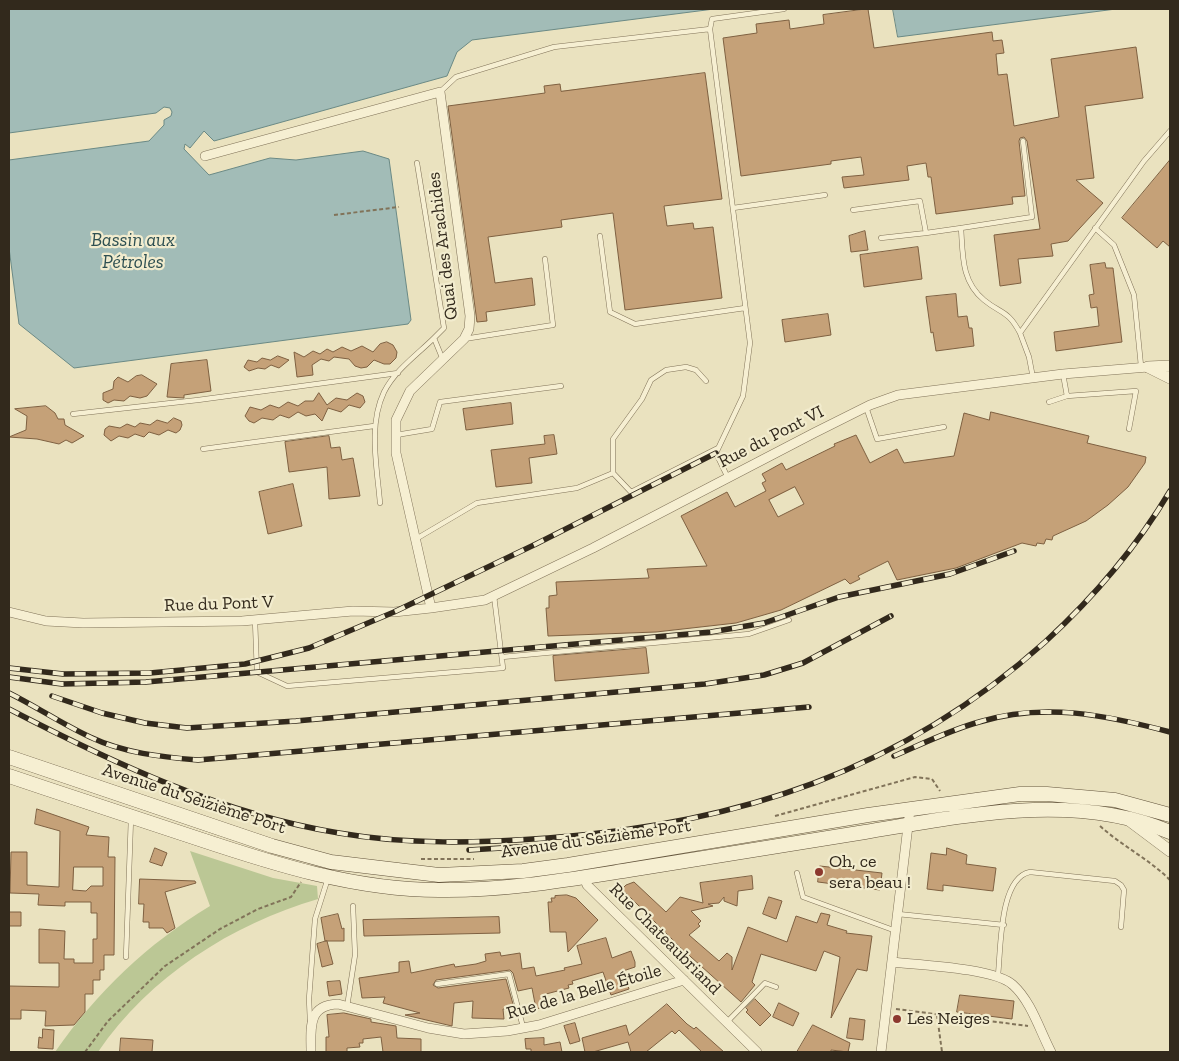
<!DOCTYPE html>
<meta charset="utf-8">
<style>
body{margin:0}
#map{position:relative;width:1179px;height:1061px;overflow:hidden;background:#eae2bf;font-family:"Zilla Slab",serif}
canvas{display:block}
.frame{position:absolute;inset:0;border:10px solid #32291c;pointer-events:none}
</style>
<div id="map">
<canvas width="1179" height="1061"></canvas>
<div class="frame"></div>
</div>
<script>
const ctx = document.querySelector('canvas').getContext('2d');
ctx.lineJoin = 'round';
function paint(path, color) { ctx.fillStyle = color; ctx.fill(path, 'evenodd'); }
function strokePath(path, color, width, dash) { ctx.strokeStyle = color; ctx.lineWidth = width; ctx.lineCap = dash ? 'butt' : 'round'; ctx.setLineDash(dash || []); ctx.stroke(path); }
function label(font, color, halo, rows, align = 'center') {
  ctx.font = font + ' "Zilla Slab",serif'; ctx.lineWidth = 4.5; ctx.setLineDash([]); ctx.textBaseline = 'middle'; ctx.strokeStyle = halo; ctx.fillStyle = color; for (const [text, x, y, turn = 0] of rows) {
    ctx.save(); ctx.translate(x, y); ctx.rotate((+turn || 0) * Math.PI / 180); ctx.textAlign = isNaN(turn) ? turn : align; if (halo) ctx.strokeText(text, 0, 0); ctx.fillText(text, 0, 0); ctx.restore();
  }
}
paint(new Path2D(`
 M190 851 273 878 317 886 318 899C232 924 149 977 98 1052H55C97 992 147 944 210 906Z`), '#bbc795');
const water = new Path2D(`
 M9 9H714L472 40 457 52 447 76 214 141 204 131 190 148 185 144 184 149 209 175 270 158 296 160 363 151 389 159 411 320 408 324 74 368 19 324 9 248V160L149 141 164 125V120L171 116 172 112 170 108 164 107 156 113 9 133Z
 M893 9H1116L898 37Z`);
paint(water, '#a2bcb7');
strokePath(water, '#6a8985', 1);
const building = new Path2D(`
 M868 9 874 48 992 32 993 41 1002 40 1004 53 996 54 998 75 1007 74 1014 126 1059 117 1051 59 1136 47 1143 98 1085 106 1094 178 1076 180 1103 203 1068 241 1051 244 1053 256 1018 259 1021 283 1000 286 994 235 1040 229 1027 141 1024 137 1020 138 1019 141 1025 196 1012 197 1013 204 936 214 931 177H928L926 163 907 166 909 180 844 188 842 177 864 175 861 157 831 161V164L741 176 723 38 757 33 756 24 789 20 790 29 824 24 823 15Z
 M705 73 722 199 664 206 667 226 693 223 694 229 713 227 722 298 625 310 613 213 561 220 562 227 488 237 495 283 532 278 535 305 486 312 487 321 477 322 448 106 545 93 544 86 560 84 561 91Z
 M1170 160V247L1163 241 1157 248 1122 218Z
 M865 231 868 250 851 252 849 236Z
 M918 247 922 279 864 287 860 255Z
 M1105 263 1106 268H1113L1122 342 1056 351 1054 332 1099 326 1097 307 1091 308 1089 295 1094 294 1090 265Z
 M956 294 958 317 967 316 969 328H972L974 346 936 351 933 332 931 333 926 297Z
 M828 314 831 335 785 342 782 320Z
 M387 342 393 345 397 352 396 358 390 364H384L374 360 367 367 361 368 355 366 349 359 334 357 329 361 321 359 312 365 313 375 297 377 294 352 304 357 313 351 320 354 327 349 333 352 342 347 351 351 362 346 373 352 380 344Z
 M278 356 289 360 279 368 271 365 265 369 258 368 249 371 244 367 248 360 257 362 262 358 270 360Z
 M207 360 211 391 184 395V398L167 397 171 364Z
 M142 375 157 384 147 396 140 398 130 396 124 401 114 400 108 403 103 400V393L113 389 114 381 118 377 128 382 136 376Z
 M319 393 327 405 336 398 347 400 357 393 363 396 365 402 360 408 349 405 341 412 328 408 322 421 315 414 306 416 298 412 289 418 280 415 273 420 262 418 254 423 249 421 245 416 250 407 261 410 270 405 279 408 288 402 298 406 305 401H313Z
 M511 403 513 424 466 430 463 409Z
 M46 406 55 413 58 419H64L65 425 84 436 72 443 66 440 59 444 37 439 9 437 26 430 27 416 15 409Z
 M991 412 1089 436 1087 443 1146 457 1145 463 1128 487 1108 505 1086 521 1053 536 1052 540 1046 539 1044 544 1037 543 1036 546 1022 543 956 568 897 580 888 561 858 576 860 579 850 584 845 579 781 610 736 623 656 632 548 636 546 608H549V596L557 595 556 582 649 578 647 569 707 566 681 516 727 492 735 507 766 491 762 483 766 481 762 474 782 463 786 470 835 446 834 444 856 435 870 463 897 449 904 463 954 456 964 413 989 420ZM795 487 804 504 778 517 769 500Z
 M174 418 181 421 182 425 180 430 176 433 168 430 159 435 149 432 144 437 135 434 128 438 119 436 111 441 104 435 105 429 109 426 120 428 127 424 135 427 140 423 150 425 157 420 167 423Z
 M554 435 557 454 529 458 532 483 496 487 491 450 545 444 544 436Z
 M329 436 331 448 340 447 342 460 353 458 360 496 329 499 327 467 289 472 285 442Z
 M293 484 302 526 268 534 259 492Z
 M646 648 649 673 555 681 553 656Z
 M37 809 89 827 86 835 109 837 108 857H115L114 955H104V970H100V980H93V994H85V1012L74 1025 45 1026 46 1011 21 1010V1019H9V986L59 987V963H39V929L65 931 64 959H74V963H93V939H97V913H91V902H65V906L38 905 39 894 10 893 11 852H27V885L59 887 60 831 35 824ZM74 867H103V886H91L86 891 73 890Z
 M155 848 167 853 162 866 150 862Z
 M947 848 967 855 966 864 996 868 993 891 943 885V891L927 889 931 853 946 855Z
 M820 866 882 873 880 890 818 882Z
 M752 876 753 889 738 891 737 906 724 901V897L719 903 708 904 713 906 691 911 701 921 698 924 700 926 689 935 719 961 727 953 732 957V970L748 927 787 942 796 916 817 923 821 913 830 915 827 925 847 931 846 933 872 936 867 971 857 969 831 1018 840 957 824 951 816 971 761 954 752 982 755 985 741 1002 681 948 622 889 626 885 634 882 666 912 680 897 703 903 700 883Z
 M140 879 195 881 196 883 165 892 175 928 167 933 163 928H149V922H143L144 904H139Z
 M567 895 576 898 598 920 568 952 566 932H550L548 902H552L551 898H555V896Z
 M769 897 782 901 776 919 763 914Z
 M9 912H21V926H9Z
 M338 914 342 929 344 928V941H325L321 918Z
 M499 917 500 933 364 936 363 920Z
 M606 938 612 958 631 951 635 962V967L623 971 629 989 611 995 603 972 572 981 573 984 568 985 569 988 546 994 549 1006 536 1009 532 988 518 991 513 973 510 970 436 980 433 985 438 988 506 979 513 1004 509 1005V1009H503L504 1019 472 1018 473 1001 454 1003 452 1026 405 1015 420 1013 383 1003 385 997 362 998 359 978 399 972V962L409 961 411 973 454 964 455 967 476 964 486 961 485 954 500 952 501 956 520 953 522 969 534 967 536 976 565 970 564 968 582 964 577 946Z
 M327 941 333 964 322 967 317 944Z
 M340 981 342 994 329 996 327 982Z
 M960 995 1014 1001 1012 1019 957 1012Z
 M755 999 771 1015 760 1026 746 1012 748 1010 746 1008Z
 M779 1003 799 1013 793 1026 773 1017Z
 M667 1004 687 1024 694 1029 696 1027 724 1052H702L679 1030 675 1034 672 1031 646 1052H631L628 1042 593 1052H585L582 1038 626 1025 629 1035Z
 M344 1013 371 1019V1022L396 1026 397 1038 421 1039V1052H383L381 1037 363 1039V1043H359L360 1047 347 1048V1052H326V1037H329L327 1015Z
 M850 1018 865 1020 863 1040 847 1038Z
 M575 1023 580 1041 570 1044 564 1026Z
 M813 1025 850 1043 848 1052 831 1050V1052H797Z
 M43 1029 54 1030 53 1049 38 1048 39 1037 42 1038Z
 M121 1038 153 1040 152 1052H120Z
 M544 1038V1045L560 1042 562 1052H531V1049H526L525 1039Z`);
paint(building, '#c5a178');
strokePath(building, '#7e6041', 1);
const service = new Path2D(`
 M710 29 712 19 784 9
 M440 92 456 77 554 47 710 29 750 343 743 396 716 453 728 478
 M417 163 444 328 434 338 443 360
 M733 208 825 195
 M853 210 920 201 926 233 961 228
 M1095 228 1114 245 1134 295 1141 366
 M600 236 610 312 635 324 745 308
 M881 238 926 233
 M1020 333C1008 310 1001 314 984 300 961 281 963 255 961 228L1032 217 1023 141
 M464 339 553 325 545 259
 M1063 374 1067 396 1136 391 1129 429
 M1033 378 1029 357 1020 333 1144 161 1170 131
 M1049 402 1067 396
 M866 407 877 439 944 427
 M73 414 198 400 398 373
 M396 435 432 429 440 402 561 386
 M203 449 374 426
 M613 473 631 492 718 448
 M380 503C377 466 368 426 384 392 395 370 418 354 434 338
 M416 539 477 503 577 488 613 473V439L642 399 651 380 666 370 686 367 696 370 706 381
 M255 620 257 672 287 686 503 668 494 596
 M502 657 749 634 789 620
 M797 873 803 897 896 931
 M898 914 1004 925
 M126 957 131 818
 M998 975C1001 949 999 878 1030 872L1115 881 1121 885 1124 890 1121 927
 M437 984 509 974 523 1027
 M347 1007 355 955 353 906
 M310 1021 309 999 315 919 328 878
 M727 1022 765 983 776 987`);
const minor = new Path2D(`
 M205 156 440 92 470 316 469 329 464 339 410 391 396 420V453L431 608
 M9 612 46 621 83 623 242 621 353 611 394 612 431 608 485 600 593 548 814 433 870 405 898 395 1063 374 1148 367
 M584 877 587 885 757 1052
 M892 962C919 965 995 968 1013 985 1031 1001 1040 1031 1051 1052
 M311 1052C311 1029 307 1005 338 1004L428 1028 464 1034 507 1031 539 1025 684 980
 M881 1052 910 809`);
const tertiary = new Path2D(`
 M1148 367 1170 378
 M1148 367 1170 366
 M1130 821 1170 851`);
const secondary = new Path2D(`
 M9 757 272 846 331 862 439 875 523 871 568 865 868 815 1020 794H1047L1115 800 1170 815
 M9 776C71 797 133 817 196 838 274 864 355 890 439 890 503 891 566 880 629 870 708 857 786 845 865 832 963 816 1074 791 1170 832`);
strokePath(service, '#817359', 5.5);
strokePath(minor, '#817359', 10);
strokePath(tertiary, '#817359', 12);
strokePath(secondary, '#63543c', 15);
strokePath(new Path2D(`
 M334 215 399 207
 M775 816 915 777 932 779 940 791
 M1100 826C1122 846 1149 859 1170 880
 M421 859H474
 M896 1009 1028 1026
 M937 1015 942 1052
 M85 1052 108 1021 165 966 220 929 258 909 291 897 301 882`), '#817359', 2, [4, 2.5]);
strokePath(service, '#f6efd2', 4.5);
strokePath(minor, '#f6efd2', 9);
strokePath(tertiary, '#f6efd2', 11);
strokePath(secondary, '#f6efd2', 14);
const rail = new Path2D(`
 M9 668 63 674 150 673 245 664 309 648 394 612 536 544 716 453
 M9 677 62 684 146 682 711 632 764 623 839 597 950 574 1014 551
 M9 693C37 707 62 724 90 737 124 753 161 757 198 760L809 707
 M52 696 102 713 145 723 187 728 296 721 705 684 764 675 803 663 891 616
 M9 709C113 763 222 814 339 833 408 845 478 843 548 838 738 824 901 771 1045 642 1093 598 1136 548 1170 491
 M894 756C922 744 950 730 979 722 1044 702 1106 715 1170 732
 M469 850 534 846`);
strokePath(rail, '#32291c', 5.5);
strokePath(rail, '#f2ecce', 4, [11]);
for (const [x, y, r, color] of [
 [819,872,5,"#8c382e"],
 [897,1019,5,"#8c382e"]
]) { const dot = new Path2D(); dot.arc(x, y, r, 0, 2 * Math.PI); ctx.fillStyle = color; ctx.fill(dot); strokePath(dot, '#f2ecce', 2); }
label('18px', '#32291c', '#f2ecce', [
 ["Quai des Arachides",443,246,-97],
 ["Rue du Pont VI",771,437,-27],
 ["Rue du Pont V",219,604,-2],
 ["Avenue du Seizième Port",194,799,18],
 ["Avenue du Seizième Port",596,839,-8],
 ["Rue Chateaubriand",665,939,45],
 ["Rue de la Belle Étoile",584,992,-16]
]);
label('18px', '#32291c', '#f2ecce', [
 ["Oh, ce",829,862],
 ["sera beau !",829,883],
 ["Les Neiges",907,1019]
], 'left');
label('italic 19px', '#2d4f51', '#f2ecce', [
 ["Bassin aux",133,241],
 ["Pétroles",133,263]
]);
</script>
